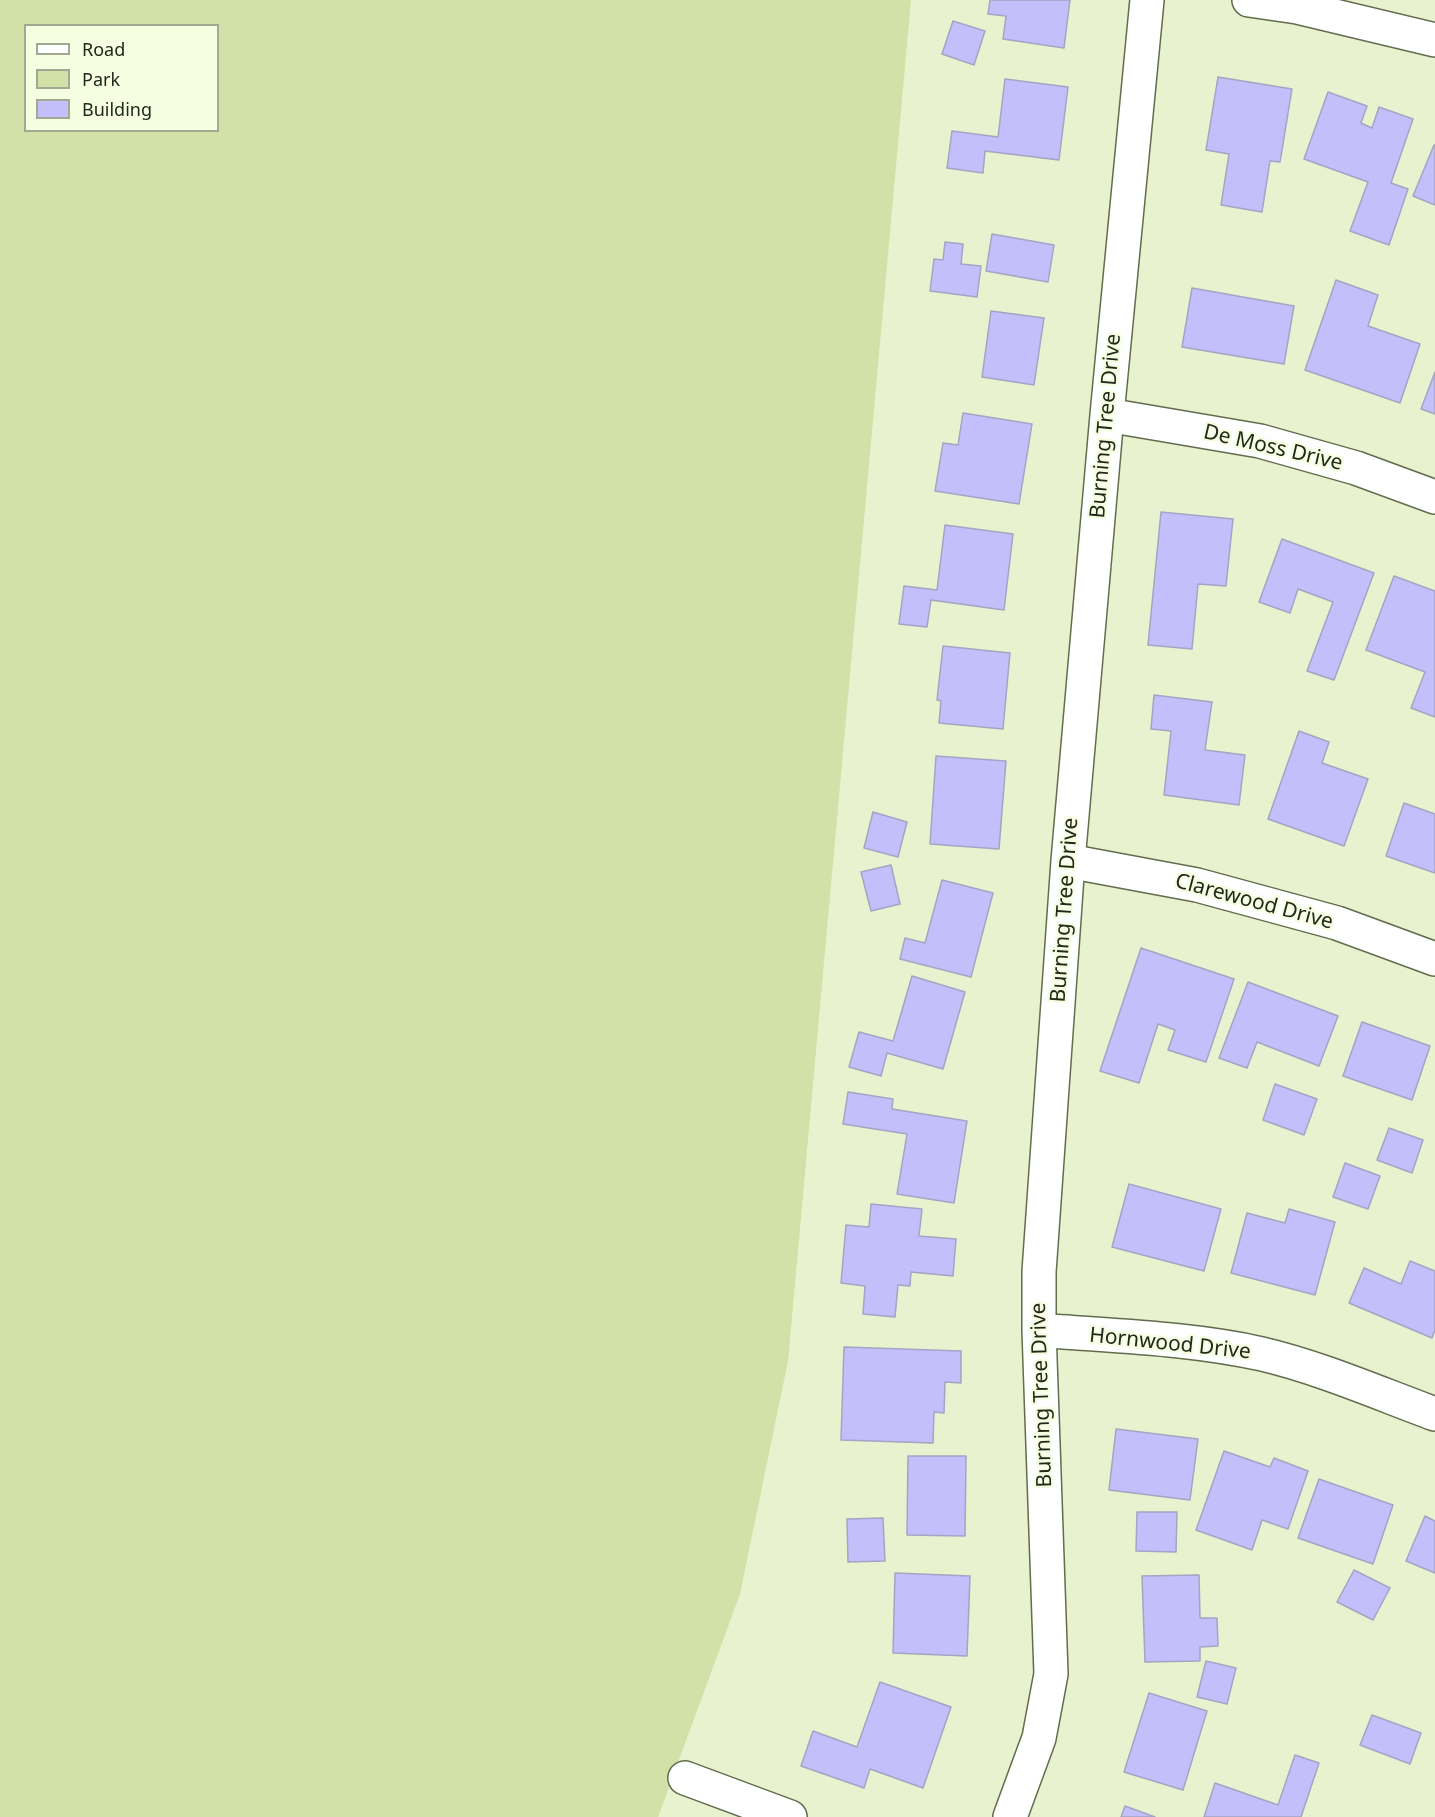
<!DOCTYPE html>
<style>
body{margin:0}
#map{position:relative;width:1435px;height:1817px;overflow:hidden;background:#e8f2cf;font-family:"Noto Sans",sans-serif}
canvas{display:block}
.legend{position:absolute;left:24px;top:24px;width:195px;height:108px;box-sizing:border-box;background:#f6fee2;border:2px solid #a2a892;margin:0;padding:8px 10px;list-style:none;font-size:18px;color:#24281b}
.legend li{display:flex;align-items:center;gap:12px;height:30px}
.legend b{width:30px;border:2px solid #a2a892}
</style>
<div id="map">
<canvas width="1435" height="1817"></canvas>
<ul class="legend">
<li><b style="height:8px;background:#fff"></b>Road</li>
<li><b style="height:16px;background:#d2e1a8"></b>Park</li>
<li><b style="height:16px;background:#c2bffb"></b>Building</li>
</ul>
</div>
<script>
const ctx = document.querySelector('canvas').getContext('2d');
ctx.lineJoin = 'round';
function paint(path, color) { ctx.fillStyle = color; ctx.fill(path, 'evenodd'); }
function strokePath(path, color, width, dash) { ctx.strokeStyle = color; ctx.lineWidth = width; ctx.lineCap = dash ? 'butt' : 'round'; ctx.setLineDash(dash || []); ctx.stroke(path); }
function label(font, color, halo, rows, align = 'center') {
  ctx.font = font + ' "Noto Sans",sans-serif'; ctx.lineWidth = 5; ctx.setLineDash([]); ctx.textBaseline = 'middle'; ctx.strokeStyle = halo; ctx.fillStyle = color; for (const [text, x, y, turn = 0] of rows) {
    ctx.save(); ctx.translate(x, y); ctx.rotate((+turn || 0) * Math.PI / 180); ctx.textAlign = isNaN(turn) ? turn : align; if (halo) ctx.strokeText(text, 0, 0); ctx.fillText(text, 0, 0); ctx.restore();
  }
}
paint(new Path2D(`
 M0 0H911L788 1361 740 1594 658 1817H0ZM26 26H218V130H26Z`), '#d2e1a8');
const building = new Path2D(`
 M990 0H1070L1064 48 1003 39 1006 16 988 14Z
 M953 21 985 31 974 65 942 54Z
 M1218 77 1292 89 1280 162 1270 161 1262 212 1221 205 1229 154 1206 150Z
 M1005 79 1068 87 1059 160 985 151 983 173 947 168 952 131 998 137Z
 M1328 92 1367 106 1361 123 1372 128 1379 107 1413 119 1391 183 1408 189 1389 245 1350 231 1368 182 1304 159Z
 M1434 145H1435V205L1413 196Z
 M992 234 1054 245 1048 282 986 271Z
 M945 242 963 244 961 264 981 266 977 297 930 291 934 259 943 260Z
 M1336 280 1378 295 1368 326 1420 344 1400 403 1305 370Z
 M1192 288 1294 306 1284 364 1182 347Z
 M991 311 1044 318 1034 385 982 377Z
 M1435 372V414L1421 409Z
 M963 413 1032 424 1019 504 935 491 943 443 958 445Z
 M1161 512 1233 519 1226 586 1198 584 1192 649 1148 645Z
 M945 525 1013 534 1004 610 931 600 927 627 899 624 904 586 937 590Z
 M1282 539 1374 573 1334 680 1307 671 1333 602 1298 589 1290 613 1259 602Z
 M1394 576 1435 591V717L1411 708 1425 672 1366 650Z
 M943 646 1010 653 1003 729 939 723 941 701 937 700Z
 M1154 695 1212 702 1205 750 1245 755 1239 805 1164 795 1171 731 1151 729Z
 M1299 731 1329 742 1322 763 1368 779 1344 846 1268 819Z
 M936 756 1006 761 999 849 930 844Z
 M1404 803 1435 814V873L1386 856Z
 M873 812 907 822 898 857 864 848Z
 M891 865 900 904 871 911 861 872Z
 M942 880 993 893 971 977 900 959 905 938 925 943Z
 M1141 948 1234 979 1206 1062 1168 1050 1175 1030 1158 1024 1139 1083 1100 1071Z
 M912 976 965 992 943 1069 887 1053 881 1076 849 1067 859 1032 893 1041Z
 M1248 982 1338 1016 1319 1066 1257 1042 1247 1068 1219 1058Z
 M1362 1022 1430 1046 1412 1100 1343 1076Z
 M1275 1084 1317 1099 1304 1135 1263 1120Z
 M848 1092 893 1099 892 1109 967 1121 954 1203 897 1194 907 1134 843 1124Z
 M1389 1128 1423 1140 1412 1173 1377 1160Z
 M1345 1163 1380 1176 1368 1209 1333 1197Z
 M1129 1184 1221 1209 1204 1271 1112 1247Z
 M871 1204 922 1209 919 1236 956 1239 953 1276 911 1272 910 1286 898 1285 895 1317 863 1314 865 1286 841 1283 846 1225 869 1227Z
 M1289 1209 1335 1222 1315 1295 1231 1273 1247 1213 1285 1223Z
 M1410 1261 1435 1271V1330L1432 1338 1349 1303 1364 1268 1401 1284Z
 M844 1347 961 1351V1383L945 1382 944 1413 934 1412 933 1443 841 1440Z
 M1116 1429 1198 1439 1190 1500 1109 1490Z
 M1224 1451 1270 1467 1274 1458 1308 1471 1288 1529 1262 1520 1252 1550 1196 1530Z
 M908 1456H966L965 1536 907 1535Z
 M1319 1479 1393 1505 1373 1564 1298 1538Z
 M1137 1512H1177L1176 1552 1136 1551Z
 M1425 1516 1435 1521V1573L1406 1561Z
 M883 1518 885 1561 848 1562 847 1519Z
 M1354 1570 1390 1588 1373 1620 1337 1602Z
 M895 1573 970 1576 967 1656 893 1653Z
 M1199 1575 1200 1618H1217L1218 1646 1200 1647V1661L1145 1662 1142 1576Z
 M1206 1661 1236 1668 1227 1704 1197 1697Z
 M880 1682 951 1707 923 1788 870 1769 864 1788 801 1766 813 1731 857 1747Z
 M1149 1693 1207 1711 1183 1790 1124 1772Z
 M1372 1715 1421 1733 1410 1764 1360 1745Z
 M1295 1755 1319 1763 1301 1817H1204L1215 1783 1278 1805Z
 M1125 1806 1155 1817H1121Z`);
paint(building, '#c2bffb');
strokePath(building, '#a4a4c4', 1.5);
const minor = new Path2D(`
 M1249 0 1297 7 1435 40
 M1107 415 1260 441 1356 468 1435 497
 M1068 861 1197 885 1337 923 1435 959
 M1039 1330C1112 1336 1191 1338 1262 1354 1321 1368 1378 1393 1435 1414
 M685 1778 790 1817
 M1010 1817 1039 1738 1051 1674 1039 1330V1272L1068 861 1107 415 1147 0`);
strokePath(minor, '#636c4d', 36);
strokePath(minor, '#fff', 33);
label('21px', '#24281b', '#f6fee2', [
 ["Burning Tree Drive",1106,426,-85],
 ["De Moss Drive",1273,448,13],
 ["Clarewood Drive",1254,902,15],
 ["Burning Tree Drive",1065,910,-86],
 ["Hornwood Drive",1170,1344,6],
 ["Burning Tree Drive",1042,1395,-92]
]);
</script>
